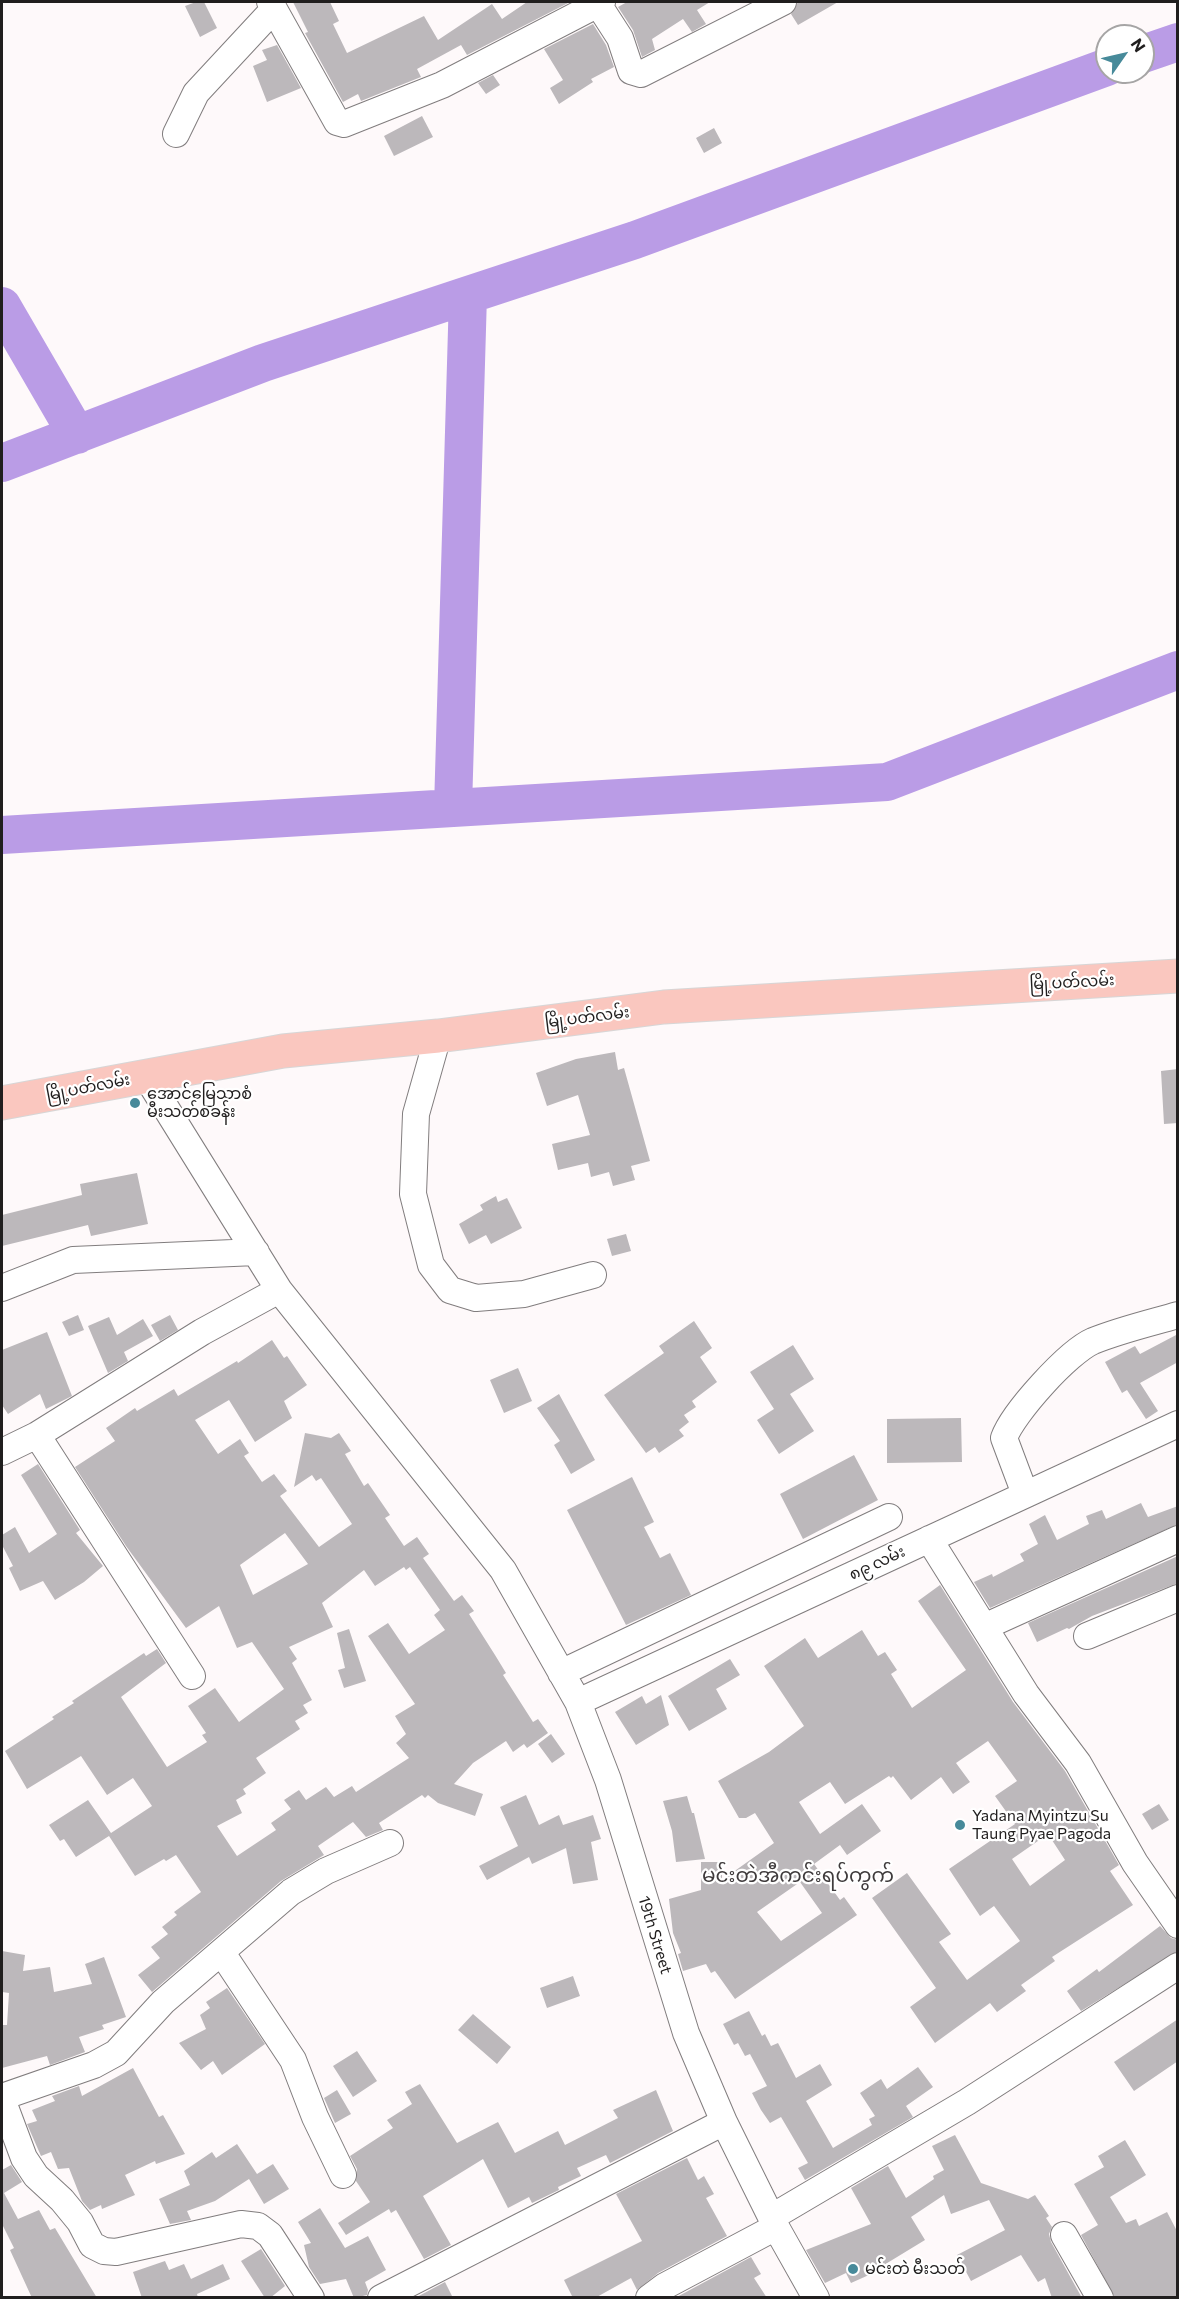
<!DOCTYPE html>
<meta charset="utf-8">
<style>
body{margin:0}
#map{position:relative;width:1179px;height:2299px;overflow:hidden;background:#fef9fa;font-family:Commissioner,sans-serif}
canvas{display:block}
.frame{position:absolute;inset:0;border:3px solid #201e1e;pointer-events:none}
.north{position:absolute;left:1095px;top:24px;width:60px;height:60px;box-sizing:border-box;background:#fff;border:2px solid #a6a5a5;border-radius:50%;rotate:56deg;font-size:16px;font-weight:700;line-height:24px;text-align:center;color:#201e1e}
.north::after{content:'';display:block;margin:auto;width:21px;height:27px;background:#478a9a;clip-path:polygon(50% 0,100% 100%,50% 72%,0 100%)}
</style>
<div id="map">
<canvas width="1179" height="2299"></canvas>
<div class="frame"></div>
<div class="north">N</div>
</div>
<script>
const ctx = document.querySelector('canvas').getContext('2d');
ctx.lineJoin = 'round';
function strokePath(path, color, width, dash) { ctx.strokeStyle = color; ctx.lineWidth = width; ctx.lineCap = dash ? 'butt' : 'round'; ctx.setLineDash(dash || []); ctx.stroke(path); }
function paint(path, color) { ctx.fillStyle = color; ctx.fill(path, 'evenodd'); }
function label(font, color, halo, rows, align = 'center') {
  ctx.font = font + ' Commissioner,"Noto Sans Myanmar",sans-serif'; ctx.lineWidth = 4.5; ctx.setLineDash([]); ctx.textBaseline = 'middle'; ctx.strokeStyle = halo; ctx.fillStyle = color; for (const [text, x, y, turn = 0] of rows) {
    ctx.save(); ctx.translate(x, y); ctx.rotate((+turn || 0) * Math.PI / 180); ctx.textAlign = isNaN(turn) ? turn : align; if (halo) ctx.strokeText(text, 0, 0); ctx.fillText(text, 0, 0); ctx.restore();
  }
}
strokePath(new Path2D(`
 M1143 54 1178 42
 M2 306 77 435
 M2 463 263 363 468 295
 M453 808 468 295 635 240 1107 67
 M2 835 887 782 1178 670`), '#ba9ce6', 38);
paint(new Path2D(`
 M196 2H204L217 28 200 37 185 6Z
 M293 2H330L339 21 333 24 347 53 424 16 438 40 492 4 502 19 527 2H570L467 55 461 45 417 69 421 77 361 101 358 94 343 102 305 33 308 32Z
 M627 2H710L697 10 706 24 692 32 683 19 652 39 655 50 642 57 633 30 618 7Z
 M798 2H838L798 25 791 14Z
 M593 24 606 45 614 67 591 79 593 82 559 104 550 88 563 80 544 49Z
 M277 45 301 88 267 102 253 66 267 60 262 50Z
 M493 75 500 85 486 94 478 83Z
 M422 116 433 137 394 156 384 136Z
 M714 128 722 143 704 153 696 138Z
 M615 1052 618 1070 624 1068 650 1161 631 1166 635 1180 613 1186 609 1172 591 1177 588 1163 558 1170 552 1144 590 1135 578 1095 547 1106 536 1073 576 1059Z
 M1178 1069V1123L1164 1124 1161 1071Z
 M137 1173 148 1224 91 1236 88 1225 2 1246V1215L82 1195 80 1184Z
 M496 1196 498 1202 507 1198 522 1228 491 1244 486 1235 469 1244 459 1224 483 1210 480 1205Z
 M626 1234 631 1251 612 1256 607 1239Z
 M78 1315 84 1330 69 1336 62 1322Z
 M170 1315 178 1330 160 1341 151 1325Z
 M109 1317 117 1335 143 1319 153 1336 124 1352 128 1361 108 1373 88 1326Z
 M694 1321 712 1348 700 1357 717 1382 692 1401 696 1407 684 1415 689 1422 679 1430 684 1436 659 1453 655 1447 646 1453 604 1395 664 1353 659 1346Z
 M47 1332 72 1396 46 1409 40 1394 8 1414 2 1405V1350Z
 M1178 1334V1362L1140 1383 1158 1411 1146 1419 1127 1390 1122 1393 1105 1362 1135 1346 1140 1354Z
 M272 1340 284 1358 287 1356 307 1385 284 1401 292 1418 255 1442 229 1400 195 1420 218 1454 240 1439 249 1453 244 1456 262 1482 274 1474 287 1491 280 1496 319 1547 352 1524 321 1478 316 1481 312 1475 294 1487 305 1433 331 1438 339 1433 351 1451 345 1454 364 1486 368 1483 390 1515 385 1518 404 1546 417 1537 429 1554 423 1558 454 1601 462 1595 474 1611 469 1614 495 1655 506 1673 503 1675 533 1722 538 1719 548 1733 527 1748 524 1744 513 1752 506 1741 473 1763 454 1784 483 1794 475 1816 438 1803 428 1795 425 1798 422 1795 379 1823 383 1830 366 1837 353 1822 318 1846 324 1855 281 1881 152 1992 138 1975 160 1958 151 1947 168 1934 162 1927 177 1915 174 1912 201 1892 176 1855 166 1861 164 1859 135 1876 109 1836 76 1857 64 1839 60 1841 49 1825 88 1800 111 1833 152 1806 133 1778 107 1795 81 1756 27 1789 5 1751 54 1719 52 1717 74 1703 72 1701 144 1653 146 1656 157 1649 166 1663 121 1697 167 1767 207 1742 202 1735 206 1733 188 1706 215 1688 239 1722 284 1689 252 1642 237 1648 219 1606 186 1628 126 1546 75 1467 115 1441 106 1428 135 1408 137 1411 174 1389 178 1396 237 1361 238 1363ZM285 1533 308 1564 253 1595 240 1565ZM404 1567 406 1570 410 1567 440 1610 434 1615 445 1630 409 1654 388 1623 368 1636 415 1704 395 1716 406 1734 396 1743 409 1758 356 1792 352 1786 334 1797 326 1787 306 1800 299 1790 284 1800 291 1809 271 1823 276 1830 237 1856 217 1826 242 1813 236 1800 246 1794 243 1789 266 1773 256 1758 300 1729 295 1721 308 1713 303 1705 312 1700 292 1663 297 1659 289 1647 333 1627 322 1603 364 1570 375 1586Z
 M793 1345 814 1379 790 1394 814 1431 779 1454 757 1420 774 1409 750 1372Z
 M518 1368 532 1401 504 1413 490 1380Z
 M559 1394 595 1460 571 1474 554 1445 560 1441 537 1408Z
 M961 1418 962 1462 887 1463V1419Z
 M854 1455 878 1500 803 1539 780 1494Z
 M38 1464 80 1530 76 1533 103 1566 84 1582 55 1600 43 1581 20 1591 9 1568 13 1566 2 1545V1535L15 1527 29 1553 57 1534 21 1475Z
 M632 1477 654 1522 644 1527 660 1558 670 1553 691 1595 626 1625 567 1510Z
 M1141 1503 1148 1517 1178 1506V1524L990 1608 974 1582 992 1574 993 1577 1024 1561 1020 1554 1038 1544 1029 1524 1045 1515 1057 1540 1089 1524 1086 1516 1102 1510 1106 1519Z
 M1178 1556V1583L1092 1616 1069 1629 1067 1628 1037 1642 1028 1623Z
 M940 1585 1013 1702 1065 1771 1119 1865 1110 1871 1133 1905 1052 1957 1055 1961 1021 1985 1026 1991 997 2012 990 2003 935 2043 910 2007 936 1988 872 1898 907 1873 951 1934 939 1942 967 1980 1020 1941 994 1906 980 1916 949 1869 1015 1824 995 1796 1017 1781 988 1741 956 1763 970 1782 953 1794 941 1777 911 1800 893 1776 891 1778 889 1776 845 1804 830 1782 799 1802 820 1834 862 1804 881 1831 847 1855 840 1845 814 1864 840 1900 844 1897 857 1915 735 1999 715 1971 711 1973 706 1964 683 1971 678 1954 681 1953 673 1933 669 1899 701 1890V1862H722V1880L774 1843 755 1813 746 1818H739L718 1781 769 1752 804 1726 764 1666 805 1638 818 1658 862 1630 878 1656 885 1652 897 1670 891 1674 912 1708 966 1670 918 1601ZM1048 1834 1065 1860 1030 1886 1012 1859ZM800 1882 822 1913 781 1941 757 1912Z
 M349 1629 366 1681 344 1688 338 1670 345 1668 337 1633Z
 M730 1659 740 1675 716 1689 727 1709 689 1731 668 1696Z
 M661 1695 669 1725 636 1745 615 1712 642 1696 646 1704Z
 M551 1734 565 1754 552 1763 538 1744Z
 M526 1795 539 1825 559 1815 563 1825 593 1815 601 1839 591 1842 598 1880 573 1884 566 1848 532 1864 529 1857 487 1880 479 1866 518 1846 500 1807Z
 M687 1796 692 1813H694L705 1859 676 1862 672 1831 663 1801Z
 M1159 1804 1169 1820 1152 1830 1142 1814Z
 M1160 1926 1171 1938 1178 1940V1951L1081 2011 1067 1991 1097 1969 1099 1972Z
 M2 1951 25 1955 23 1971 50 1967 54 1992 92 1984 85 1964 104 1957 126 2017 102 2025 104 2029 79 2037 85 2052 50 2065 47 2056 2 2068V2025H7L9 1993 2 1992Z
 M573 1976 580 1996 547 2008 540 1988Z
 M227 1988 265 2044 222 2075 213 2061 201 2070 179 2043 206 2029 200 2015 210 2008 206 2002Z
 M749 2011 762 2036 765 2034 771 2046 778 2043 796 2078 820 2064 832 2085 806 2101 833 2148 872 2125 869 2119 875 2116 860 2093 881 2079 887 2089 918 2067 933 2087 906 2106 913 2117 805 2180 798 2168 808 2163 781 2117 770 2123 761 2110 752 2093 767 2086 750 2054 745 2056 738 2043 734 2045 723 2024Z
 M473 2014 511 2047 497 2064 458 2030Z
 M1178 2019V2061L1134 2091 1114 2062Z
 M357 2051 377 2081 353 2097 333 2066Z
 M133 2068 159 2117 163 2115 185 2154 156 2164 155 2161 125 2175 135 2195 102 2209 101 2205 90 2210 82 2201 69 2168 58 2169 51 2152 41 2156 27 2124 37 2121 32 2110 55 2101 52 2096 79 2086 82 2096Z
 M420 2084 457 2143 498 2122 515 2153 558 2131 565 2145 618 2118 613 2110 656 2090 673 2131 610 2163 606 2155 577 2168 581 2176 558 2187 559 2190 532 2203 529 2197 508 2208 483 2159 423 2196 451 2245 424 2259 396 2210 391 2213 389 2209 346 2235 338 2223 370 2202 356 2181 357 2169 350 2156 393 2128 387 2120 412 2104 405 2092Z
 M337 2090 351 2114 335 2123 324 2098Z
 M955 2135 981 2183 1028 2199 1035 2195 1049 2216 1046 2218 1052 2227 1049 2234 1051 2242 1082 2298H1052L1045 2278 1038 2282 1021 2255 971 2281 957 2255 1005 2230 989 2200 951 2214 944 2195 911 2217 925 2240 879 2268 880 2270 851 2283 846 2273 825 2283 806 2250 871 2224 851 2188 888 2166 906 2198 934 2179 933 2176 944 2170 932 2146Z
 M1125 2140 1146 2175 1110 2197 1126 2223 1136 2219 1139 2226 1167 2212 1178 2233V2298H1115L1081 2235 1098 2225 1074 2184 1104 2167 1098 2156Z
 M237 2144 257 2174 273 2164 289 2189 264 2204 249 2179 215 2201 187 2211 191 2220 170 2224 159 2199 190 2185 184 2171 212 2152 216 2158Z
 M687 2158 698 2180 704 2176 714 2194 706 2198 727 2236 658 2273 637 2290 631 2278 595 2298H573L564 2280 642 2241 616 2194Z
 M11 2165 22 2182 4 2193 18 2219 39 2210 50 2230 55 2228 97 2298H32L10 2250 14 2248 2 2224V2170Z
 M320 2208 345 2248 368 2236 386 2270 365 2282 368 2290 367 2295 354 2298 346 2279 320 2284 309 2267 304 2245 311 2243 298 2222Z
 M261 2249 285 2286 270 2298H265L241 2261Z
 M751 2257 761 2274 754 2278 767 2298H675Z
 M165 2261 169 2270 184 2264 191 2279 223 2264 230 2279 197 2294 198 2298H142L133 2272Z
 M445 2282 453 2298H415Z`), '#bcb8bb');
const minor = new Path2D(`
 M270 2 337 122 344 124 442 85 602 2
 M598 4 620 38 631 71 641 74 783 2
 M176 134 196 93 274 9
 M438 1036 416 1114 413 1194 431 1265 450 1290 476 1298 524 1294 593 1275
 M146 1076 279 1290 503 1570 578 1702 608 1780 686 2033 724 2122 776 2227 816 2298
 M2 1288 73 1260 256 1252
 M37 1435 192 1676
 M2 1452 37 1435 202 1332 279 1290
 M1025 1494 1004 1438C1013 1413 1068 1352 1093 1341 1120 1330 1150 1323 1178 1315
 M929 1539 1026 1694 1078 1763 1135 1863 1178 1925
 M984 1627 1178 1539
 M1087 1636 1178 1598
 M561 1673 889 1517
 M578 1702 1178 1424
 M222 1953 293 2060 315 2117 343 2175
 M2 2097 94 2065 116 2053 163 2002 291 1892 326 1871 390 1843
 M2 2099 24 2158 36 2176 62 2200 80 2222 92 2245 104 2251 116 2252 241 2224 258 2226 270 2235 311 2298
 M772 2217 967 2102 1178 1966
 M1064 2235 1100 2298
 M381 2298 724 2122
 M649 2298 665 2286 776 2227`);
const major = new Path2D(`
 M2 1103 283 1051 438 1036 664 1007 1178 976`);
strokePath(minor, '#817d7e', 28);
strokePath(major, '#d7d6d6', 35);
strokePath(minor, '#fff', 26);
strokePath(major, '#fac7bf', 33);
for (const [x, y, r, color] of [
 [135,1103,6,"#478a9a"],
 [960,1825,6,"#478a9a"],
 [853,2269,6,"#478a9a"]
]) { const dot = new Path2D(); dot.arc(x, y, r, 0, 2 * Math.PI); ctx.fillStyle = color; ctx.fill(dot); strokePath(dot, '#fff', 2); }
label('16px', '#201e1e', '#fff', [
 ["မြို့ပတ်လမ်း",1072,982,-3],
 ["မြို့ပတ်လမ်း",587,1017,-7],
 ["မြို့ပတ်လမ်း",88,1087,-11],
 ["၈၉ လမ်း",877,1563,-25],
 ["19th Street",655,1935,73]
]);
label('16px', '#201e1e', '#fff', [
 ["အောင်မြေသာစံ",147,1094],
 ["မီးသတ်စခန်း",147,1112],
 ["Yadana Myintzu Su",972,1816],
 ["Taung Pyae Pagoda",972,1834],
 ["မင်းတဲ မီးသတ်",865,2269]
], 'left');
label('20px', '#3f3b3c', '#fff', [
 ["မင်းတဲအီကင်းရပ်ကွက်",798,1875]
]);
</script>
